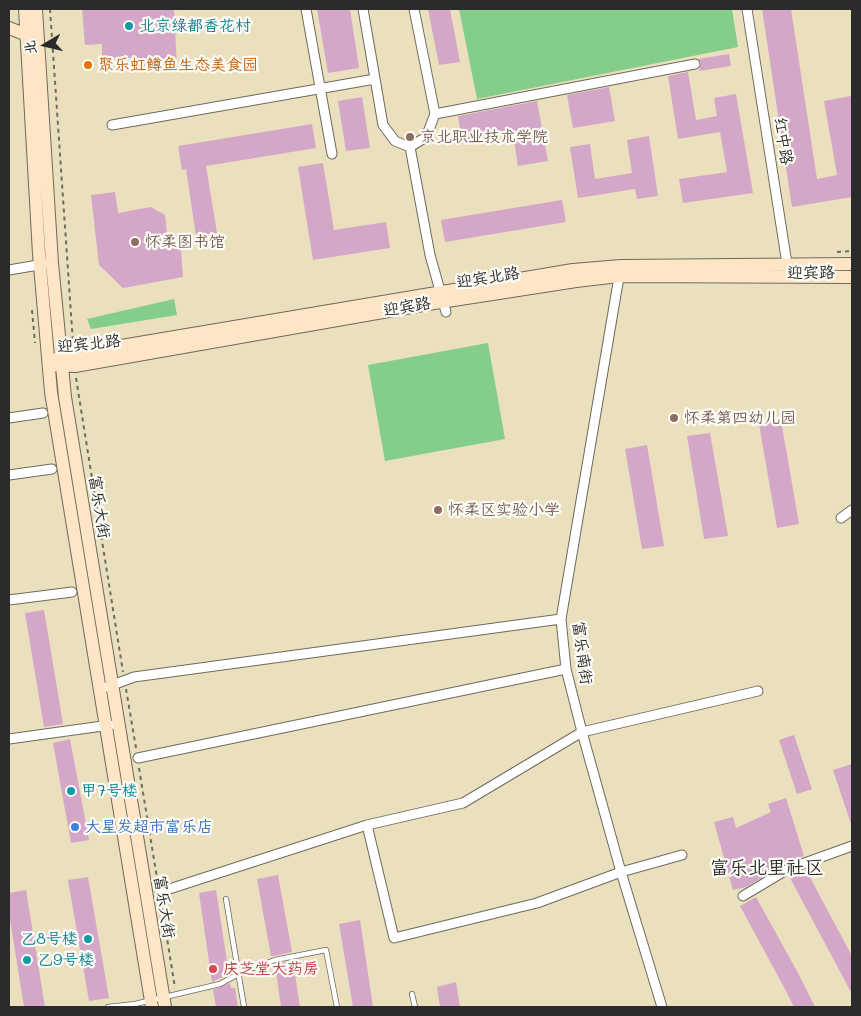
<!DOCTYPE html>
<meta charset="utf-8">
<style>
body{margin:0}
#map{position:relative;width:861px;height:1016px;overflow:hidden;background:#eae0bd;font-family:Mali,"LXGW WenKai TC",sans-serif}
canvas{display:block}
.frame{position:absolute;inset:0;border:10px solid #2b2b2b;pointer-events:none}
.north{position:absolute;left:20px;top:20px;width:50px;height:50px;-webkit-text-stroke:4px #fdfcf7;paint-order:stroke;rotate:261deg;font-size:14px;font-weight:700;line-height:20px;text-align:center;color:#2b2b2b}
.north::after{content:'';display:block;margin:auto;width:18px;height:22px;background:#2b2b2b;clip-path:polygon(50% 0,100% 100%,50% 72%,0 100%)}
</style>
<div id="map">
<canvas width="861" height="1016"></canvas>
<div class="frame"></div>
<div class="north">北</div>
</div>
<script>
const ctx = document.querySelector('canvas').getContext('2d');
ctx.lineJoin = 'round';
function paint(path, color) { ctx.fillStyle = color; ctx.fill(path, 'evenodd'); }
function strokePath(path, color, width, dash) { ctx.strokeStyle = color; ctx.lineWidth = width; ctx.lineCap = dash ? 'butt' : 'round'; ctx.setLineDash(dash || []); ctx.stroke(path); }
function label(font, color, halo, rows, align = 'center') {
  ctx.font = font + ' Mali,"LXGW WenKai TC",sans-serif'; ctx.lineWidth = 4.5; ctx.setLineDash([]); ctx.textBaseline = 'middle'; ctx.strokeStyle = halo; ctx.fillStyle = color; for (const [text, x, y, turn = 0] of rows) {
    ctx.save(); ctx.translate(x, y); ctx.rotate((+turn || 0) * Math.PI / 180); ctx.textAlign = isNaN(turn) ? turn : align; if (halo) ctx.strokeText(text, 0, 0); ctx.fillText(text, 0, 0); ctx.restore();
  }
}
paint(new Path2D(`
 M459 9H732L738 47 477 99Z
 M174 299 177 315 91 329 87 319Z
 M488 343 505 439 385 461 368 365Z`), '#84cd8a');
paint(new Path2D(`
 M82 9H174L177 68 137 72 134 58H102V44L85 45Z
 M317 9H350L359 68 328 73Z
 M428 9H450L460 62 439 65Z
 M762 9H791L817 179 837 175 824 101 851 96 852 197 792 207Z
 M729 54 731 66 699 71 701 63 698 59Z
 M688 72 696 120 717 116 714 98 736 94 753 193 683 203 679 179 727 172 720 132 678 139 668 76Z
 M609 87 615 121 573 128 567 95Z
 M362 97 370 148 346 151 338 101Z
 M537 101 548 161 518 166 513 133 462 141 458 116Z
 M312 124 316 148 206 166 217 233 196 236 186 169 182 170 178 146Z
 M649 136 658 196 637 199 635 189 578 198 570 147 590 144 595 179 632 173 627 140Z
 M323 163 334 230 386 222 390 248 313 260 298 167Z
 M115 192 118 213 151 207 165 215 167 234 181 250 183 277 123 288 99 265 91 195Z
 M562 200 566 222 445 242 441 220Z
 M781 420 799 524 777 528 759 424Z
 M710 433 728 536 704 539 687 436Z
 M647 445 664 546 642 549 625 449Z
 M44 610 63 724 44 727 25 613Z
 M794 735 812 789 797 794 779 740Z
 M70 739 89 840 71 843 53 743Z
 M852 764V824H851L833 770Z
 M786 798 804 856 778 864 780 867 746 887 733 890 714 822 733 817 736 828 771 812 768 804Z
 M806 870 852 956V994L790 878Z
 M278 875 292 952 274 956H271L257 879Z
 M88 877 109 998 89 1001 68 880Z
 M26 890 45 1007H24L9 913V893Z
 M216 890 229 974 212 982 199 893Z
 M756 897 798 973 815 1007H794L786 991 740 906Z
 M360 920 373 1007H353L339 924Z
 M293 961 300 1007H281L275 964Z
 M456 982 460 1007H440L437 987Z
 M230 983 231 988H235L238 1007H216L213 990Z`), '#d4a7c8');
const service = new Path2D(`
 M226 899 244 1007
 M412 994 415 1007
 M108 1007 135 1004 220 984 242 972 275 960 326 950 337 1007`);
const minor = new Path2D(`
 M306 9 332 154
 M363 9 383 125 395 141 410 147 426 137 435 114 414 9
 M747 9 788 270
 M435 114 695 64
 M112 125 375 79
 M410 147 430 255 446 312
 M9 270 44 264
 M620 271 561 619 566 669 582 732 621 872 662 1007
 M9 418 43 413
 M9 475 52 469
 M841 518 852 510
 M9 600 72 592
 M107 687 134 677 561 619
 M9 739 110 725
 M138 758 566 669
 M367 825 394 938 537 903 621 872 682 855
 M160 892 367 825 463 803 582 732 758 691
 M743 896 788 869 852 846`);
const secondary = new Path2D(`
 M25 9 39 254 51 392 152 1007
 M36 9 52 263 65 397 165 1007
 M9 28 32 37
 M56 359 62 356 573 270 621 266 852 264
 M55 365 75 366 434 303 576 281 619 276 852 277`);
strokePath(service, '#6e6a5e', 6);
strokePath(minor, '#6e6a5e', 11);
strokePath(secondary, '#6e6a5e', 14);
strokePath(new Path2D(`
 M50 9 73 343
 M837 252 852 251
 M32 310 35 343
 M76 378 123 672
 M126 689 136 748
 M139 768 158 884
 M161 901 175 988`), '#6e6a5e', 2, [4, 4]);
strokePath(service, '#fff', 4.5);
strokePath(minor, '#fff', 9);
strokePath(secondary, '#fee5c5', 12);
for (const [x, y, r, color] of [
 [129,26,5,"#0f9aa8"],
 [88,65,5,"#e8710a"],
 [410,137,5,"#8d6e63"],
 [135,242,5,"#8d6e63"],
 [674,418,5,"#8d6e63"],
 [438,510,5,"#8d6e63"],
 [71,791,5,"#0f9aa8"],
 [75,827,5,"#3f7fe0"],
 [88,939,5,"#0f9aa8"],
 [27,960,5,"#0f9aa8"],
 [213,969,5,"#e0444e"]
]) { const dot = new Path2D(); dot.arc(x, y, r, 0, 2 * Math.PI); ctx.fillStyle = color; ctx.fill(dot); strokePath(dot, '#fdfcf7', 2); }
label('16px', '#0d838f', '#fdfcf7', [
 ["北京绿都香花村",139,26],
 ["甲7号楼",81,791],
 ["乙8号楼",78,939,"right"],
 ["乙9号楼",37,960]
], 'left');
label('16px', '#c56008', '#fdfcf7', [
 ["聚乐虹鳟鱼生态美食园",98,65]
], 'left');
label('16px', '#785e54', '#fdfcf7', [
 ["京北职业技术学院",420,137],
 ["怀柔图书馆",145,242],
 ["怀柔第四幼儿园",684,418],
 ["怀柔区实验小学",448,510]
], 'left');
label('16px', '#2b2b2b', '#fdfcf7', [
 ["红中路",783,141,81],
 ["迎宾路",811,273,-1],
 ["迎宾北路",488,278,-9],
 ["迎宾路",407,307,-10],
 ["迎宾北路",89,344,-6],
 ["富乐大街",99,507,81],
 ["富乐南街",582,653,82],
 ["富乐大街",164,907,81]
]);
label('16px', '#366cbe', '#fdfcf7', [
 ["大星发超市富乐店",85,827]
], 'left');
label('16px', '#be3a42', '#fdfcf7', [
 ["庆芝堂大药房",223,969]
], 'left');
label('19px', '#2b2b2b', '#fdfcf7', [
 ["富乐北里社区",767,868]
]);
</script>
